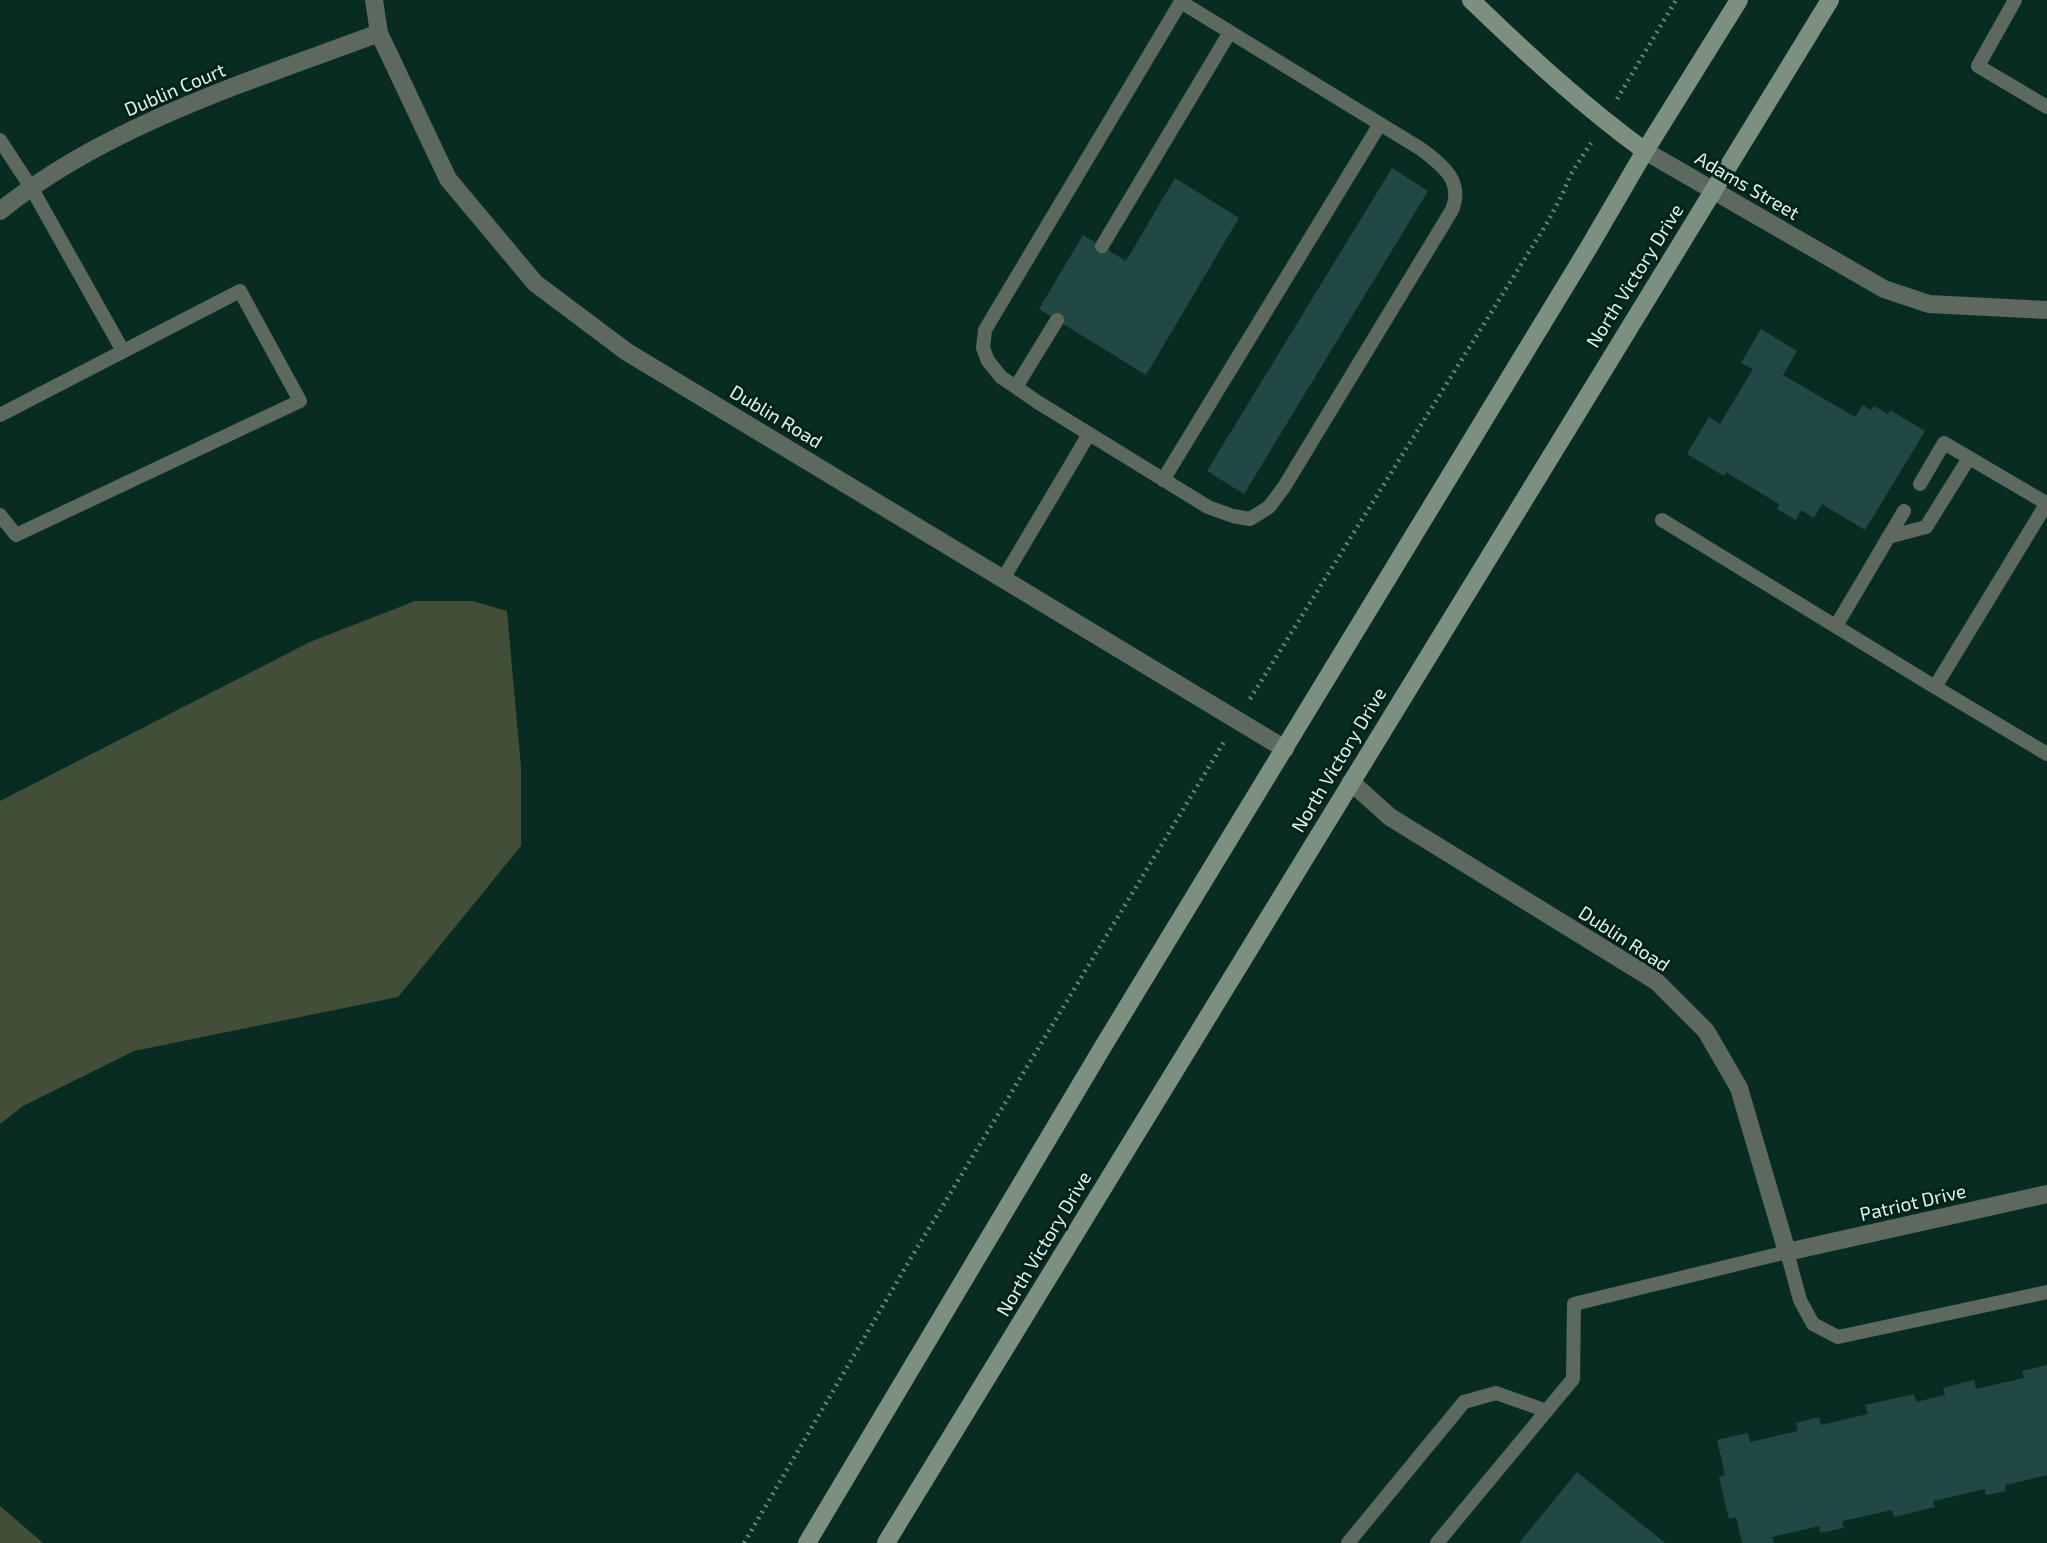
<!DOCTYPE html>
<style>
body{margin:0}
canvas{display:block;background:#092c22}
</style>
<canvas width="2047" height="1543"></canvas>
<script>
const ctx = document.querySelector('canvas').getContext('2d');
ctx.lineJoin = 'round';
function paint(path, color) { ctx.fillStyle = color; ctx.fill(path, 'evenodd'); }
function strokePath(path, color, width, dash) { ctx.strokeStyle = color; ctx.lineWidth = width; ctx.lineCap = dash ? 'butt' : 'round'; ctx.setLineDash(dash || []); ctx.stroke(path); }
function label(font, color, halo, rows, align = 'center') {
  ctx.font = font + ' "Exo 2",sans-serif'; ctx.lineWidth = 6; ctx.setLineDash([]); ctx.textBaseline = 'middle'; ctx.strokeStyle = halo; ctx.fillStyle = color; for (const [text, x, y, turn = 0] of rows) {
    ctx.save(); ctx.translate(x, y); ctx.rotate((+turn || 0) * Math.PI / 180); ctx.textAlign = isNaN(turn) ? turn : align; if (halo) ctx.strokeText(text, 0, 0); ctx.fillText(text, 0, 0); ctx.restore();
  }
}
paint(new Path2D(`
 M415 601H472L507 611 521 768V846L398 997 134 1051 23 1106 0 1124V801L310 642Z
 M0 1506 43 1543H0Z`), '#424e37');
paint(new Path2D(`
 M1392 168 1428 191 1244 494 1207 471Z
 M1175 178 1239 218 1146 375 1039 309 1083 235 1126 261Z
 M1761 329 1797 351 1783 375 1855 417 1863 405 1871 410 1874 406 1888 414 1890 410 1925 431 1865 530 1822 504 1814 518 1801 510 1796 520 1777 509 1779 504 1726 472 1724 476 1687 454 1709 417 1720 424 1753 369 1741 363Z
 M2047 1365V1475L2005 1485 2006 1491 1986 1495 1985 1489 1933 1501 1935 1507 1894 1517 1892 1510 1842 1521 1844 1528 1820 1533 1819 1526 1772 1537 1774 1543H1742L1736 1517 1729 1519 1719 1477 1725 1475 1717 1440 1748 1433 1750 1442 1798 1431 1796 1423 1819 1417 1821 1425 1868 1414 1865 1405 1914 1394 1916 1402 1945 1395 1943 1388 1974 1380 1976 1389 2024 1378 2022 1371Z
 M1577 1472 1665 1543H1519Z`), '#214845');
strokePath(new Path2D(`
 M1617 99 1676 0
 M1250 699 1547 223 1562 195 1571 174 1591 143
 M744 1543 908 1263 1224 742`), '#67837a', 4.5, [2, 5]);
strokePath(new Path2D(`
 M2015 0 1978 66 2047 107
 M1181 2 1421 149C1442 165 1464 181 1452 210L1284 487 1269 507 1250 519 1233 516 1208 507 1039 403 1001 377 988 361 983 348 985 330 1182 0
 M0 140 32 189 123 351
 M1102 246 1230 32
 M1016 387 1057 320
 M0 415 240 291 300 401 16 535 0 515
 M1163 480 1380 124
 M1920 484 1944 443 2046 503
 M2047 503 1935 687 2047 754
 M1662 520 1935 687
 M1888 537 1926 527 1969 458
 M1003 579 1089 434
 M1836 626 1904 511
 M1348 1543 1464 1402 1496 1393 1547 1411
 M1437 1543 1573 1379 1574 1304 1787 1252 1800 1300 1813 1324 1838 1337 2047 1292`), '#5d695f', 14);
strokePath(new Path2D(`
 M374 0 379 33 448 179 535 283 627 352 1285 749
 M1645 151 1884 289 1929 304 2047 310
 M0 211C108 124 251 81 379 33
 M1351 782 1390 817 1656 981 1706 1031 1739 1088 1787 1252 2047 1194`), '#5d695f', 18);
strokePath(new Path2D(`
 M1471 0C1526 53 1583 106 1645 151
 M807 1543 1104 1045 1589 247 1645 151 1739 0
 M886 1543 1830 0`), '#7d8f7f', 18);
label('19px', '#e1f4ec', '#002218', [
 ["Dublin Court",175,90,-23],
 ["Adams Street",1747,186,30],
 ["North Victory Drive",1635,276,-58],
 ["Dublin Road",776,417,31],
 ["North Victory Drive",1339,760,-59],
 ["Dublin Road",1624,939,33],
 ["Patriot Drive",1913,1203,-13],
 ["North Victory Drive",1044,1244,-59]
]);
</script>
